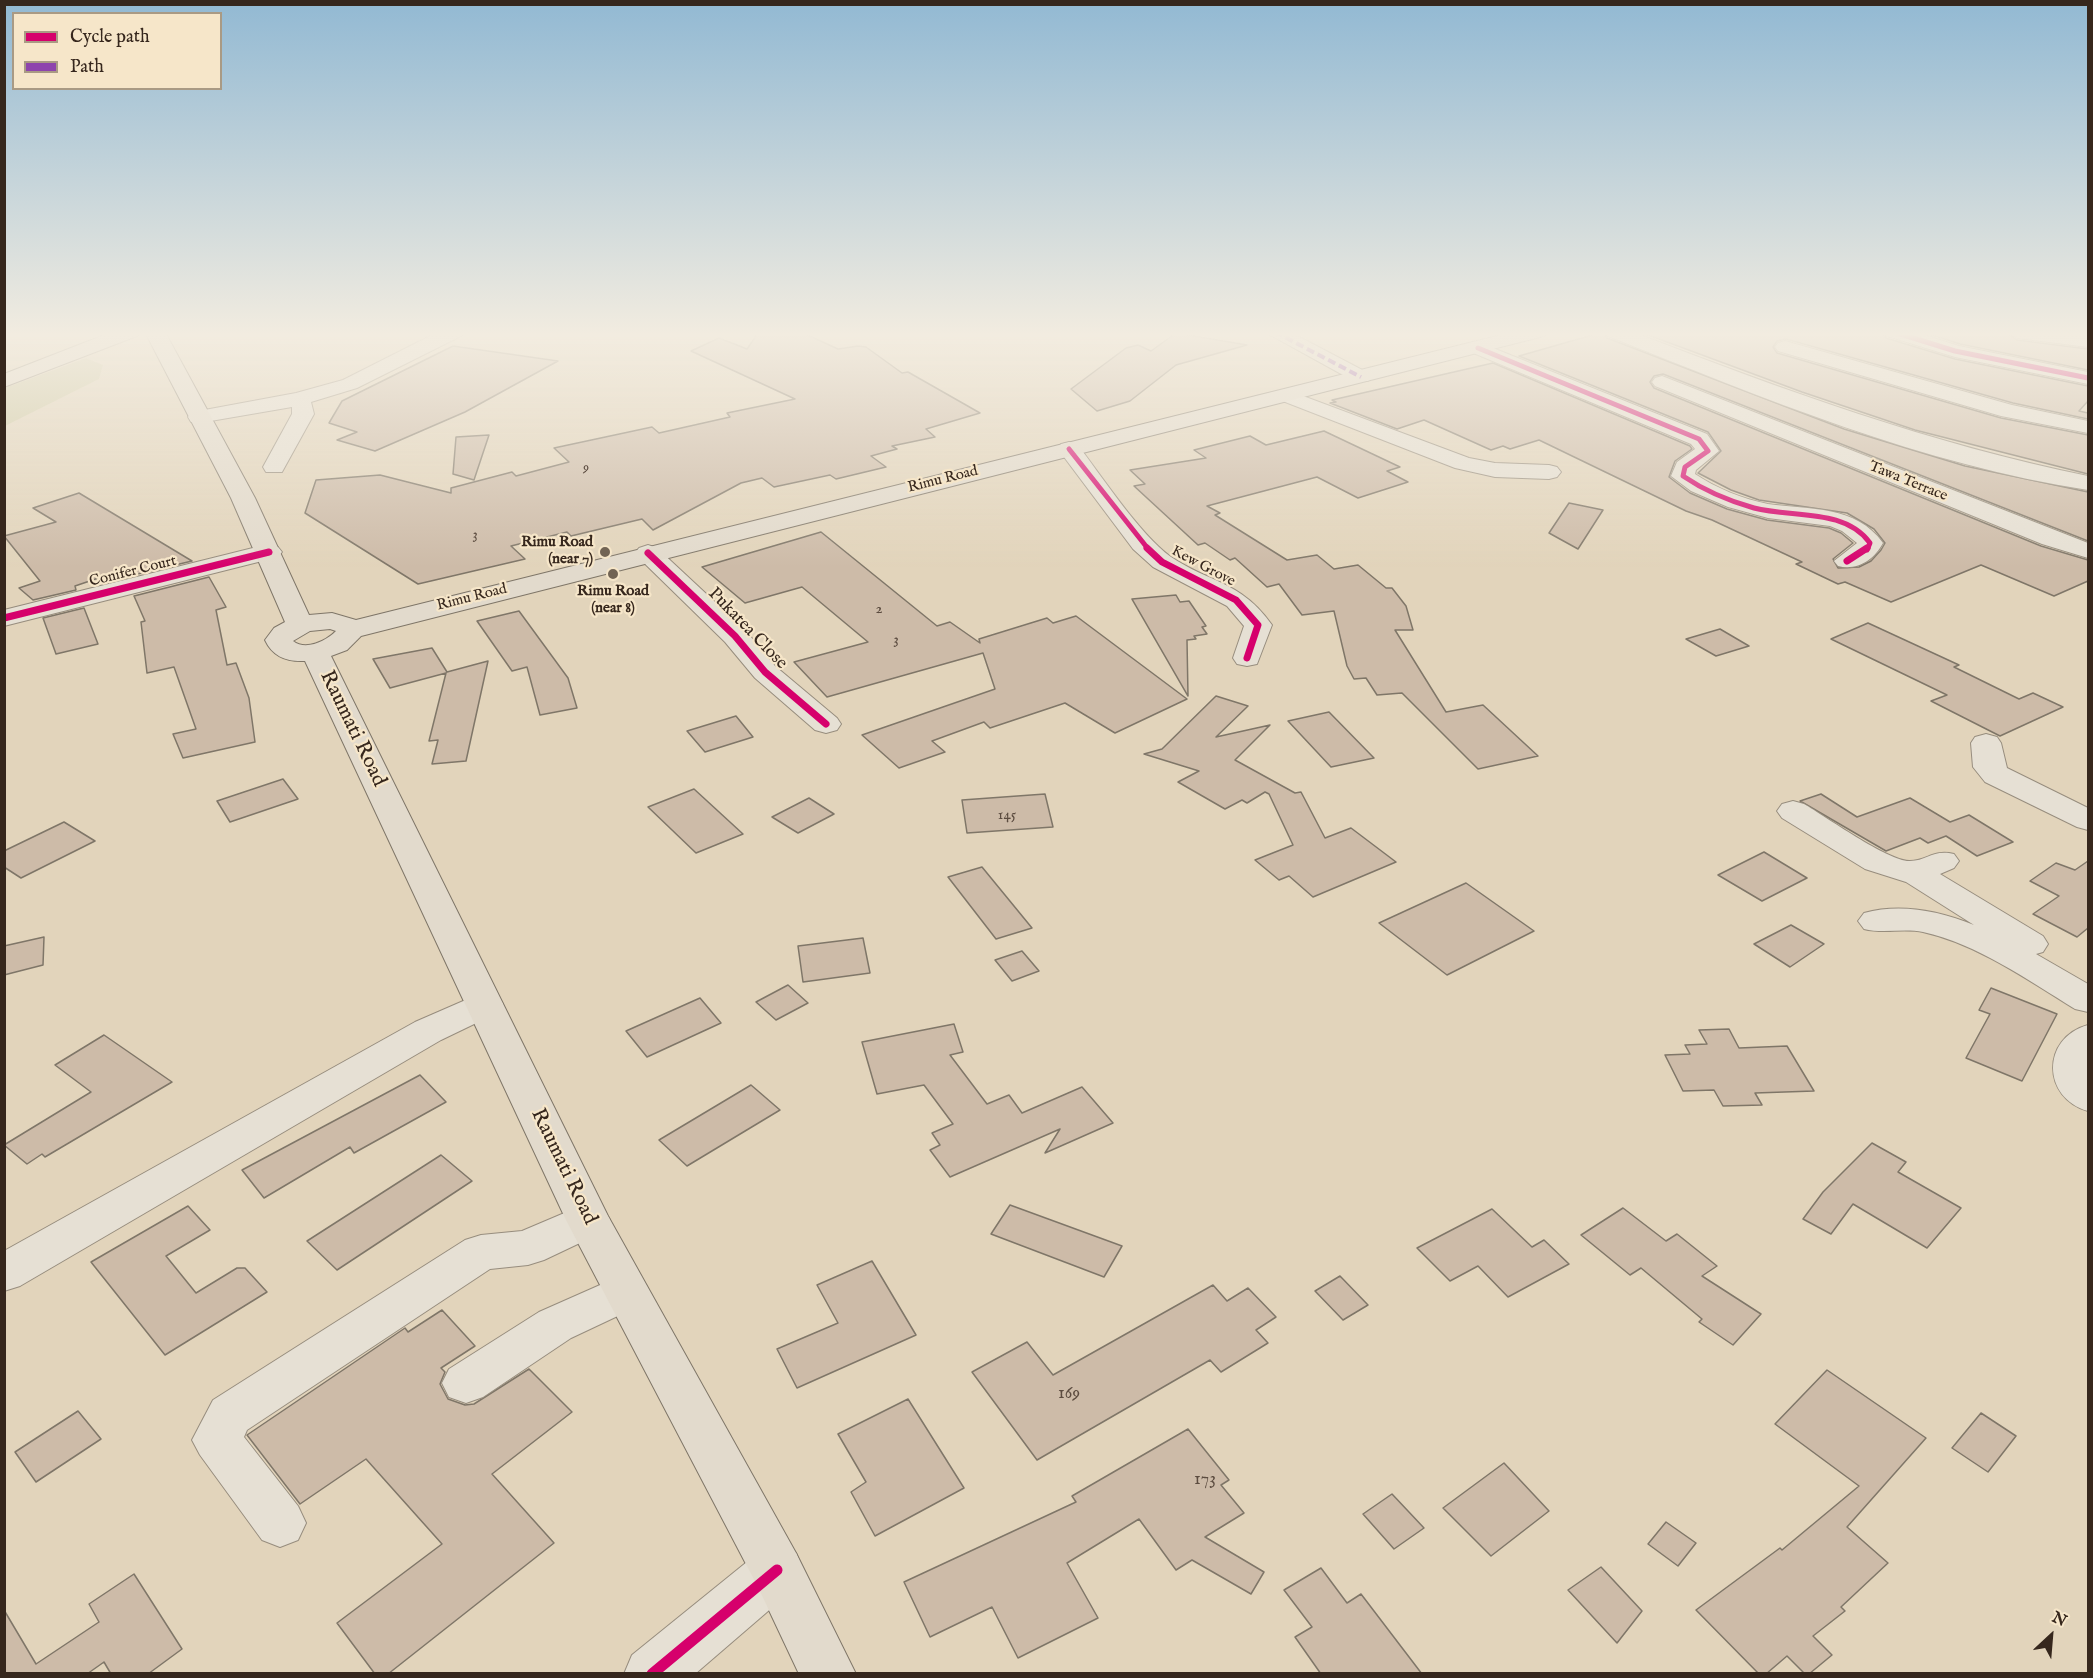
<!DOCTYPE html>
<style>
body{margin:0}
#map{position:relative;width:2093px;height:1678px;overflow:hidden;background:#e2d4bb;font-family:"IM FELL English",serif}
canvas{display:block}
.frame{position:absolute;inset:0;border:6px solid #36271d;pointer-events:none}
.legend{position:absolute;left:12px;top:12px;width:210px;height:78px;box-sizing:border-box;background:#f6e6c9;border:2px solid #a99a84;margin:0;padding:8px 10px;list-style:none;font-size:18px;color:#36271d}
.legend li{display:flex;align-items:center;gap:12px;height:30px}
.legend b{width:30px;border:2px solid #a99a84}
.north{position:absolute;left:2021px;top:1606px;width:60px;height:60px;-webkit-text-stroke:4px #f6e6c9;paint-order:stroke;rotate:26deg;font-size:16px;font-weight:700;line-height:24px;text-align:center;color:#36271d}
.north::after{content:'';display:block;margin:auto;width:21px;height:27px;background:#36271d;clip-path:polygon(50% 0,100% 100%,50% 72%,0 100%)}
</style>
<div id="map">
<canvas width="2093" height="1678"></canvas>
<div class="frame"></div>
<ul class="legend">
<li><b style="height:8px;background:#d6006c"></b>Cycle path</li>
<li><b style="height:8px;background:#8e44ad"></b>Path</li>
</ul>
<div class="north">N</div>
</div>
<script>
const ctx = document.querySelector('canvas').getContext('2d');
ctx.lineJoin = 'round';
function paint(path, color) { ctx.fillStyle = color; ctx.fill(path, 'evenodd'); }
function strokePath(path, color, width, dash) { ctx.strokeStyle = color; ctx.lineWidth = width; ctx.lineCap = dash ? 'butt' : 'round'; ctx.setLineDash(dash || []); ctx.stroke(path); }
function label(font, color, halo, rows, align = 'center') {
  ctx.font = font + ' "IM FELL English",serif'; ctx.lineWidth = 4.5; ctx.setLineDash([]); ctx.textBaseline = 'middle'; ctx.strokeStyle = halo; ctx.fillStyle = color; for (const [text, x, y, turn = 0] of rows) {
    ctx.save(); ctx.translate(x, y); ctx.rotate((+turn || 0) * Math.PI / 180); ctx.textAlign = isNaN(turn) ? turn : align; if (halo) ctx.strokeText(text, 0, 0); ctx.fillText(text, 0, 0); ctx.restore();
  }
}
paint(new Path2D(`
 M86 358 103 365 99 379 5 426V388Z`), '#ccc8a0');
const building = new Path2D(`
 M801 332 838 349 858 346 866 347 902 373 908 372 980 413 926 429 935 437 892 446 897 449 871 456 886 467 836 479 830 475 774 487 762 478 741 483 653 530 642 519 571 536 567 532 511 546 525 559 418 584 305 513 316 480 380 475 451 493V488L512 472 516 476 569 462 554 448 652 427 659 433 730 417 727 413 795 399 691 351 719 338 747 349 758 333Z
 M1603 332 1607 338 1844 429 1965 466 2088 492V541L1663 374 1654 376 1650 382 1654 388 2041 546 2088 560V581L2054 596 1981 565 1891 602 1845 582 1838 584 1796 564 1802 562 1712 520 1686 511 1539 440 1510 449 1503 446 1491 450 1424 420 1397 429 1330 403 1336 402 1332 400 1493 363 1690 446 1692 449 1675 461 1669 477 1690 493 1727 509 1767 520 1829 528 1841 533 1853 543 1833 559 1838 568 1859 567 1871 561 1881 550 1885 543 1874 529 1847 513 1759 500 1731 490 1698 473 1721 451 1708 432 1519 356Z
 M1640 332H1882L1886 338 1955 359 2088 386V401L2079 411 2088 413V419L2013 403 1786 339 1777 341 1773 347 1777 353 2001 418 2088 435V474L1915 430 1802 392Z
 M1923 332H2005L2017 340 2088 349V370L1960 344Z
 M1176 333 1247 345 1176 365 1130 401 1097 411 1071 389 1126 348 1138 345 1151 351Z
 M453 346 558 361 465 412 375 451 337 440 357 432 329 423 342 401Z
 M1324 431 1400 467 1387 471 1408 482 1358 498 1317 477 1207 506 1220 513 1215 515 1287 560 1317 555 1334 569 1358 565 1386 588H1392L1406 606 1413 630H1395L1446 712 1483 705 1538 756 1478 769 1402 693 1377 695 1366 678 1354 679 1347 666 1334 611 1302 615 1279 584 1267 587 1235 558 1230 560 1205 543 1198 545 1134 486 1145 484 1130 470 1206 458 1194 450 1250 436 1266 445Z
 M489 435 474 480 453 474 456 437Z
 M79 493 192 561 125 577 122 570 75 586 76 590 33 600 19 588 40 581 4 536 56 522 33 508Z
 M1569 503 1603 510 1578 549 1549 533Z
 M821 532 937 626 950 622 980 643 979 639 1047 618 1053 623 1076 616 1187 699 1115 733 1065 703 990 728 984 722 932 741 945 752 899 768 862 735 995 689 983 653 827 697 794 662 868 642 802 587 745 603 702 567Z
 M209 577 226 607 216 610 227 665 236 663 249 698 255 742 183 758 173 734 196 729 174 667 147 673 141 622 145 621 134 596Z
 M1176 595 1180 602 1189 601 1206 626 1202 627 1207 634 1194 636 1196 639 1187 640 1188 696 1132 599Z
 M84 608 98 644 56 654 43 618Z
 M519 611 568 678 577 708 540 715 527 667 512 671 477 621Z
 M1868 623 1959 665 1954 667 2019 699 2033 693 2063 707 2000 736 1931 701 1947 695 1831 639Z
 M1720 629 1749 646 1716 656 1686 639Z
 M432 648 447 672 488 661 466 761 432 764 438 740 429 741 446 673 390 688 373 659Z
 M1216 696 1248 706 1216 737 1270 725 1235 760 1295 793 1301 792 1325 838 1351 828 1396 862 1313 897 1289 876 1279 880 1255 860 1293 845 1269 794 1265 792 1247 803 1242 800 1225 809 1178 782 1199 771 1144 754 1162 749Z
 M1329 712 1374 758 1331 767 1288 721Z
 M736 716 753 737 705 752 687 731Z
 M283 779 298 799 230 822 217 801Z
 M694 789 743 834 696 853 648 807Z
 M1045 794 1053 827 967 833 962 800Z
 M1821 794 1857 817 1910 798 1950 822 1969 815 2013 842 1977 856 1946 836 1928 843 1920 838 1886 851 1800 801Z
 M809 798 834 814 798 833 772 817Z
 M64 822 95 841 21 878 4 867V851Z
 M1764 852 1807 878 1762 901 1718 875Z
 M2088 861V928L2077 937 2033 914 2059 896 2030 881 2056 863 2075 870Z
 M982 867 1032 928 996 939 948 877Z
 M1466 883 1534 931 1447 975 1379 923Z
 M1791 925 1824 944 1790 967 1754 944Z
 M44 937 43 965 4 975V946Z
 M863 938 870 973 803 982 798 946Z
 M1022 951 1039 971 1012 981 995 960Z
 M788 985 808 1003 776 1020 756 1002Z
 M1991 988 2057 1014 2022 1081 1966 1058 1990 1014 1979 1010Z
 M700 998 721 1023 647 1057 626 1031Z
 M954 1024 963 1052 950 1055 987 1104 1009 1095 1022 1113 1082 1087 1113 1123 1045 1153 1060 1129 950 1177 930 1150 940 1145 932 1133 953 1124 924 1085 877 1094 862 1042Z
 M1729 1029 1739 1048 1787 1046 1814 1091 1755 1093 1762 1105 1723 1106 1714 1090 1683 1091 1665 1055 1690 1054 1685 1045 1707 1044 1699 1030Z
 M104 1035 172 1082 45 1157 42 1154 27 1164 4 1145 91 1092 55 1065Z
 M420 1075 446 1102 354 1153 350 1147 264 1198 242 1170Z
 M751 1085 780 1110 687 1166 659 1140Z
 M1872 1143 1906 1162 1898 1172 1961 1208 1927 1248 1853 1204 1831 1234 1803 1219 1823 1192Z
 M441 1155 472 1181 337 1270 307 1241Z
 M1010 1205 1122 1246 1104 1277 991 1234Z
 M188 1206 210 1230 166 1256 196 1293 237 1268H245L267 1292 165 1355 91 1262Z
 M1623 1208 1666 1241 1677 1234 1717 1266 1702 1276 1761 1314 1733 1345 1699 1322 1702 1319 1641 1268 1630 1275 1581 1235Z
 M1492 1209 1532 1247 1544 1240 1569 1264 1508 1297 1478 1266 1450 1281 1417 1248Z
 M872 1261 916 1335 797 1388 777 1349 838 1323 817 1285Z
 M1340 1276 1368 1305 1343 1320 1315 1291Z
 M1213 1285 1227 1301 1248 1288 1276 1317 1256 1330 1268 1343 1221 1372 1210 1360 1037 1460 972 1372 1027 1342 1053 1375Z
 M442 1310 475 1346 441 1368 445 1372 440 1384 448 1399 465 1405 474 1404 529 1369 572 1412 492 1474 554 1543 388 1674H375L337 1623 442 1544 366 1459 300 1504 247 1435 405 1328 408 1332Z
 M1827 1370 1926 1438 1847 1527 1888 1563 1841 1607 1845 1611 1813 1636 1832 1655 1809 1674H1805L1787 1656 1766 1674H1759L1696 1610 1780 1548 1782 1550 1859 1486 1775 1424Z
 M908 1399 964 1488 875 1536 851 1492 866 1482 838 1434Z
 M78 1411 101 1439 36 1482 15 1452Z
 M1981 1413 2016 1436 1988 1472 1952 1448Z
 M1188 1429 1229 1480 1221 1485 1244 1513 1205 1537 1264 1572 1251 1594 1192 1560 1176 1570 1139 1519 1067 1563 1098 1618 1018 1658 992 1607 930 1637 904 1582 1076 1502 1072 1496Z
 M1504 1463 1549 1511 1491 1556 1443 1508Z
 M1392 1494 1424 1528 1394 1549 1363 1514Z
 M1666 1522 1696 1543 1678 1566 1648 1544Z
 M1601 1567 1642 1611 1617 1643 1568 1590Z
 M1321 1568 1347 1603 1361 1594 1422 1674H1321L1295 1637 1312 1627 1284 1590Z
 M134 1574 182 1649 148 1674H111L104 1662 87 1674H4V1610L36 1664 99 1622 89 1604Z`);
paint(building, '#cdbba8');
strokePath(building, '#7f7668', 1.5);
const minor = new Path2D(`
 M438 332H464L461 336 357 388 311 402 314 414 282 472H266L263 467 292 414V407L199 423 191 422 188 417 191 412 199 411 296 393 343 380Z
 M1265 332H1290L1368 373 1371 377 1368 381H1354Z
 M1605 332H1633C1783 390 1931 444 2088 476V490C1923 465 1763 398 1608 336Z
 M1884 332H1915L1959 346 2088 372V384L1955 357 1887 336Z
 M2007 332 2088 335V347L2017 338Z
 M1785 341 2012 405 2088 421V433L2001 416 1778 351 1775 347 1778 343Z
 M1478 342 1707 434 1719 451 1696 470 1695 474C1716 488 1743 499 1768 504 1810 510 1856 505 1883 543 1874 560 1857 571 1838 566L1834 561 1857 543 1842 531 1830 526 1768 518 1728 507 1691 491 1671 476 1677 462 1695 449 1691 444 1471 352 1468 348 1471 344Z
 M1662 376 2088 543V558L2042 544 1655 386 1652 382 1655 378Z
 M1287 390 1469 458 1495 463 1549 465 1557 467 1561 472 1557 477 1549 479 1495 477 1455 468 1280 400 1276 396 1280 392Z
 M1069 442 1077 444C1101 475 1140 535 1171 557 1210 583 1241 581 1272 625L1257 664 1247 666 1237 664 1233 658 1244 626 1227 606 1153 567 1133 549 1058 449 1061 444Z
 M269 544 278 547 282 552 278 557 4 626V610Z
 M648 545 657 548 745 630 775 666 837 718 841 724 837 730 826 733 815 730 755 678 725 642 639 558 635 553 639 548Z
 M1986 734 1997 737 2001 743 2007 768 2088 808V830L2077 827 1985 782 1973 767 1971 743 1975 737Z
 M1793 801 1804 804C1825 816 1889 862 1910 861 1927 861 1933 849 1954 854L1959 861 1954 868 1940 874 2043 936 2048 944 2043 952 2036 954 2088 984V1012L2075 1009C2028 980 1977 944 1923 932 1903 928 1883 934 1864 929L1858 921 1864 913C1901 903 1939 911 1974 925L1906 882 1865 869 1782 818 1777 811 1782 804Z
 M484 992 497 995 503 1004 497 1013 441 1040 20 1286 4 1291V1251L415 1022Z
 M2088 1025V1111C2042 1098 2041 1038 2088 1025Z
 M588 1203 603 1208 610 1220 603 1232 544 1260 528 1265 490 1269 247 1430 244 1437 298 1506 306 1523 298 1540 280 1547 262 1540 200 1455 192 1440 213 1400 465 1240 481 1235 522 1231Z
 M625 1274 641 1279 648 1292 641 1305 571 1338 483 1397 466 1403 449 1397 442 1383 449 1369 539 1312Z
 M777 1545 796 1553 803 1570 796 1587 695 1674H624L632 1655 758 1553Z`);
const major = new Path2D(`
 M145 332H165L255 498 309 615 332 613 356 620 1513 332H1547L1544 336 361 636 347 650 331 656 608 1216 796 1553 856 1674H799L758 1587 566 1220 305 661C287 662 273 657 265 640L274 628 285 622 231 498ZM330 629 336 631C326 641 306 651 293 641L310 631Z`);
const highway = new Path2D(`
 M112 332H140L137 336 4 387V374Z`);
strokePath(minor, '#978d7e', 2);
strokePath(major, '#7f7668', 2);
strokePath(highway, '#7f7668', 2);
paint(minor, '#e6e0d4');
paint(major, '#e2dacc');
paint(highway, '#e2dacc');
strokePath(new Path2D(`
 M1275 332 1361 377`), '#8e44ad', 4, [8, 4]);
strokePath(new Path2D(`
 M1894 332 1955 351 2088 378
 M1478 348 1699 439 1708 451 1685 467 1683 476C1705 491 1729 501 1754 508 1792 518 1845 508 1870 543L1867 550
 M1069 449 1149 550`), '#d6006c', 5);
strokePath(new Path2D(`
 M1147 548 1162 562 1236 600 1258 625 1247 658
 M648 553 735 636 765 672 826 724
 M1847 561 1867 548
 M4 618 269 552`), '#d6006c', 7);
strokePath(new Path2D(`
 M652 1674 777 1570`), '#d6006c', 11);
const sky = ctx.createLinearGradient(0, 0, 0, 567);
sky.addColorStop(0, '#92b9d3');
sky.addColorStop(0.59, '#f2ece0');
sky.addColorStop(1, '#f2ece000');
ctx.fillStyle = sky;
ctx.fillRect(0, 0, 2093, 567);
for (const [x, y, r, color] of [
 [605,552,6,"#726454"],
 [613,574,6,"#726454"]
]) { const dot = new Path2D(); dot.arc(x, y, r, 0, 2 * Math.PI); ctx.fillStyle = color; ctx.fill(dot); strokePath(dot, '#f6e6c9', 2); }
label('14px', '#5c4c40', null, [
 ["9",586,469],
 ["3",475,536]
]);
label('15px', '#36271d', '#f6e6c9', [
 ["Rimu Road",943,480,-14],
 ["Tawa Terrace",1908,482,22],
 ["Kew Grove",1203,567,28],
 ["Conifer Court",133,572,-14],
 ["Rimu Road",472,598,-14]
]);
label('bold 15px', '#36271d', '#f6e6c9', [
 ["Rimu Road",593,543],
 ["(near 7)",593,560],
 ["Rimu Road",613,592,"center"],
 ["(near 8)",613,609,"center"]
], 'right');
label('15px', '#5c4c40', null, [
 ["2",879,610],
 ["3",896,641],
 ["145",1007,816]
]);
label('18px', '#36271d', '#f6e6c9', [
 ["Pukatea Close",747,629,46]
]);
label('18px', '#5c4c40', null, [
 ["169",1069,1394],
 ["173",1205,1480]
]);
label('21px', '#36271d', '#f6e6c9', [
 ["Raumati Road",352,729,64],
 ["Raumati Road",563,1167,64]
]);
</script>
